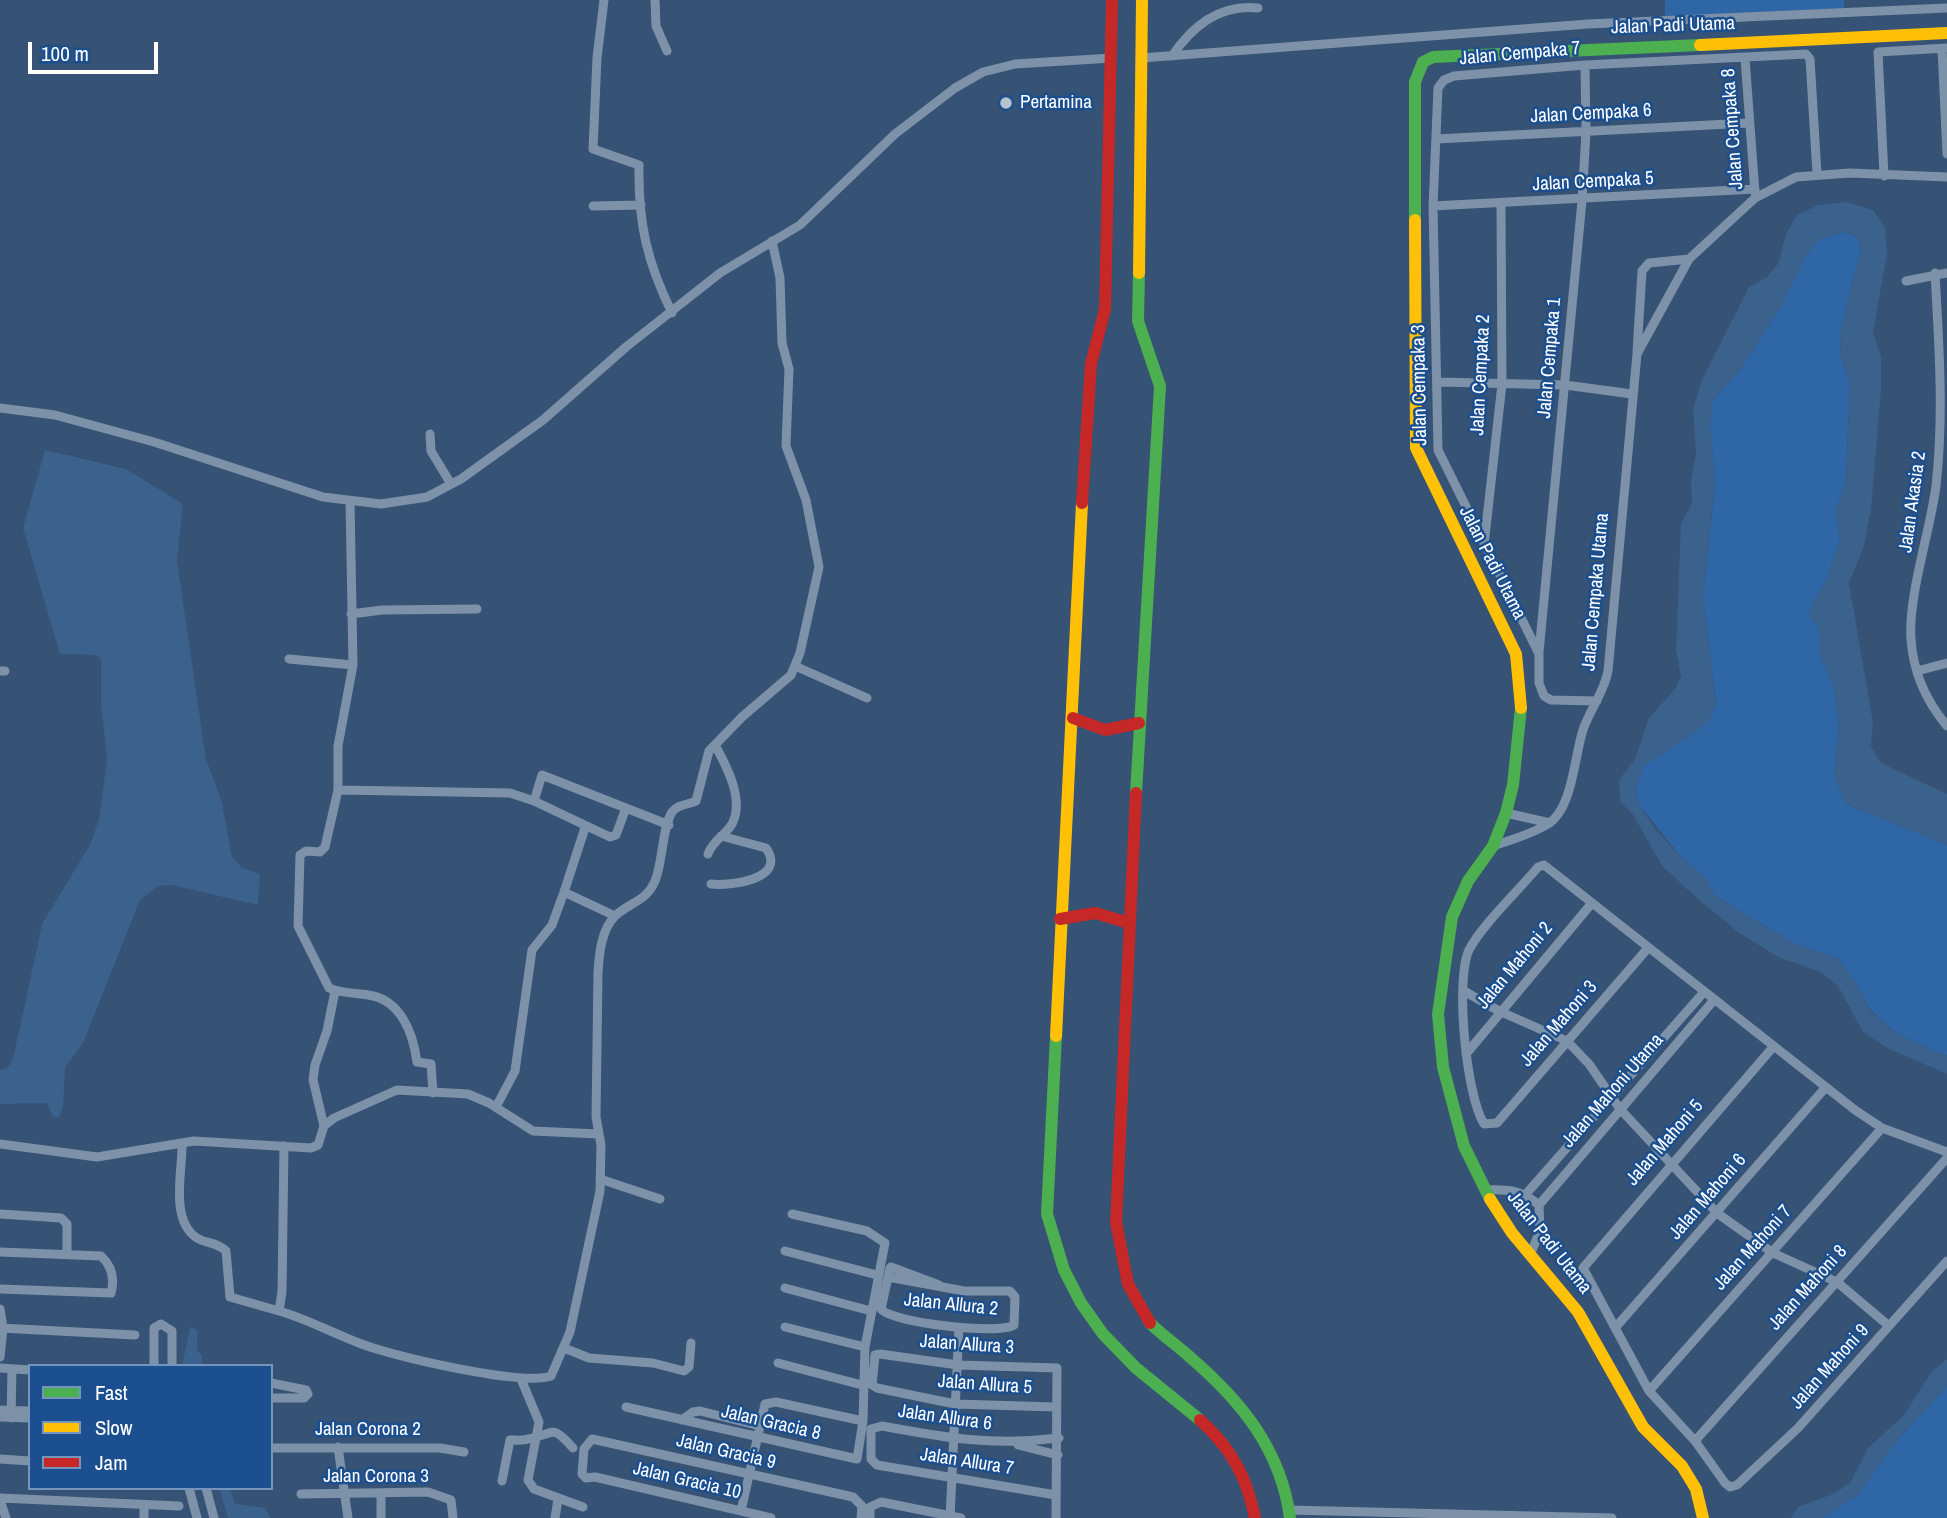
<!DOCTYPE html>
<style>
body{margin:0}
#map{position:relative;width:1947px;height:1518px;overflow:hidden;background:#365274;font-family:"Archivo Narrow",sans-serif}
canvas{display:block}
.legend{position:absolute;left:28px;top:1364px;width:245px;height:126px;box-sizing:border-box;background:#1b4f8f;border:2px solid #7695bc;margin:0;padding:9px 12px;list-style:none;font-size:21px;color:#fff}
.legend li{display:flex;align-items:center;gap:14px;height:35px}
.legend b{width:35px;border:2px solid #7695bc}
.scale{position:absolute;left:28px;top:42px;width:130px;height:32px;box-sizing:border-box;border:4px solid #fff;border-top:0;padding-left:9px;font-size:21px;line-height:24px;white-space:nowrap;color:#fff;-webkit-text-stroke:5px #1b4f8f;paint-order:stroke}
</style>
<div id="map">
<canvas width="1947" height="1518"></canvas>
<ul class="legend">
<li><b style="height:9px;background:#4caf50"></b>Fast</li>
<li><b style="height:9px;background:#ffc107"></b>Slow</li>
<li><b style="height:9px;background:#c62828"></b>Jam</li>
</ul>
<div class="scale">100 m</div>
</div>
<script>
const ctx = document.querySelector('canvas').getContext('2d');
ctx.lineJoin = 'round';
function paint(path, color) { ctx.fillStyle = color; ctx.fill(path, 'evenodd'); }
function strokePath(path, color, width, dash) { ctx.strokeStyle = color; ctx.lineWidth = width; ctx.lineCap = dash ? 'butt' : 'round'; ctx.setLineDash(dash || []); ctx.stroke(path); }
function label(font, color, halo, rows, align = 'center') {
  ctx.font = font + ' "Archivo Narrow",sans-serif'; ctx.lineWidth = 5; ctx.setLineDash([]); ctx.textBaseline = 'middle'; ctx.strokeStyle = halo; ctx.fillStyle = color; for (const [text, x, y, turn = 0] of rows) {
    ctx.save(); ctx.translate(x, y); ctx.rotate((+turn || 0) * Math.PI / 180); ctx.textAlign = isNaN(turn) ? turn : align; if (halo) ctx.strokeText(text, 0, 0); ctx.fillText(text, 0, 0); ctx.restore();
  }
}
paint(new Path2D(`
 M1665 0H1844V15L1665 23Z
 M1845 232 1857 237 1861 248 1841 329 1840 354 1850 382 1846 479 1836 511 1840 540 1827 578 1808 615 1819 627V652L1834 688 1839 725 1834 775 1846 804 1947 845V1056L1900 1036 1869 1009 1856 983 1838 959 1795 944 1715 896 1703 875 1681 857 1639 805 1635 788 1644 765 1716 705 1703 597 1715 483 1710 425 1712 402 1742 367 1781 306 1807 254 1819 239Z
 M1947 1386V1518H1822L1858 1494 1897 1440Z`), '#2f66a5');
paint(new Path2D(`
 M1847 202 1873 210 1885 227 1887 254 1873 332 1881 357V390L1871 510 1864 546 1849 583 1873 723 1871 747 1881 763 1947 794V845L1846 804 1834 775 1839 725 1834 688 1819 652V627L1808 615 1827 578 1840 540 1836 511 1846 479 1850 382 1840 354 1841 329 1861 248 1857 237 1845 232 1819 239 1807 254 1781 306 1742 367 1712 402 1710 425 1715 482 1703 597 1716 705 1707 724 1645 765 1635 788 1639 805 1656 830 1681 857 1703 875 1715 896 1795 944 1838 959 1856 983 1869 1010 1900 1036 1947 1056V1074L1887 1048 1863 1032 1838 986 1820 972 1778 957 1738 932 1699 900 1662 866 1634 816 1620 801 1619 780 1635 759 1649 718 1675 689 1681 676 1676 651 1681 523 1692 503 1691 481 1696 454 1693 409 1702 380 1749 287 1766 278 1778 264 1786 234 1797 215 1818 205Z
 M45 450 126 469 183 504 177 561 206 759 221 799 232 856 242 868 260 874 258 905 172 885 158 886 140 900 83 1043 65 1068 63 1108 59 1117H53L47 1103 0 1104V1070L8 1067 13 1059 42 924 91 843 99 819 107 759 101 704V658L95 655 60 654 23 528Z
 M190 1327 197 1330V1351L202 1355V1366H182Z
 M1947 1359V1386L1897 1440 1858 1495 1822 1518H1791L1798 1507 1833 1494 1850 1483 1868 1448 1904 1415 1932 1371Z
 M219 1488H230L235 1504 265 1508 271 1518H228Z`), '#3b618d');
strokePath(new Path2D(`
 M604 0 597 58 593 149 639 165C638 223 647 262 672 313
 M655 0 656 26 667 51
 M1942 48 1947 154
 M1172 56C1193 25 1220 4 1258 8
 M1141 58 1588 24 1947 8
 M1745 58 1755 193
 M1436 139 1749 123
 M1884 176 1878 52 1947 48
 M593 206 641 205
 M1433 206 1755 189
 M1935 273C1939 344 1944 416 1936 486 1930 532 1908 596 1911 639 1913 671 1926 701 1947 726
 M1906 281 1947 273
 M1637 352 1642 271 1649 263 1689 259
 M1438 382 1565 385 1632 394
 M0 408 55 415 154 442 323 497 381 504 427 497 461 479 543 420 626 347 720 273 800 225 895 134 955 88 983 72 1015 64 1112 58
 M430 434 431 451 451 484
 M350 501 353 665 338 746V790L325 847 320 852 306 851 300 855 298 926 329 988C340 993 355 993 368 995 400 999 413 1032 417 1062L431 1064 433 1093
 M1484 545 1502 384 1501 204
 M351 614 382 610 477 609
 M1539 652 1582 201 1586 132 1585 65
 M289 659 353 665
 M795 666 867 698
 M0 671H5
 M1917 671 1947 663
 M1597 701 1551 700 1544 696 1539 683V654L1438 450 1433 206 1438 88 1444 80 1454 76 1585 65 1806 54 1810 59 1817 174
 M338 790 510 793 534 801 610 837 616 835 626 808
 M534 801 542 775 669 825
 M1506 813 1550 823
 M585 828 564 892 615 916
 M1493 846C1511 840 1532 834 1548 824 1573 808 1574 757 1583 730 1590 709 1604 693 1608 671L1637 354 1689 259 1755 198 1796 177 1850 173 1947 177
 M708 854C713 840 725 836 732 824 745 800 726 765 715 745
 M711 884C729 886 788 880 766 848L721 836
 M1648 948 1497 1123 1484 1124C1466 1095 1455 980 1469 950 1481 926 1520 889 1538 867L1544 865 1855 1110 1882 1128 1947 1152
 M1464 991 1499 1011 1567 1041 1589 1064 1620 1109 1717 1213 1773 1253 1837 1282 1889 1326
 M1774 1046 1583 1268 1649 1391 1695 1441 1725 1483 1730 1487 1737 1485 1798 1428 1947 1261
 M1466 1054 1592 903
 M496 1107 515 1071 532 950 552 925 564 892
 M324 1126 313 1080 315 1065 327 1031 335 991
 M182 1143C183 1169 169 1220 197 1238 207 1244 217 1242 226 1251L230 1297 279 1311
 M0 1144 97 1157 194 1141 311 1148 318 1145 324 1126 334 1118 397 1090 468 1094 489 1103 533 1131 598 1134
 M284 1146 282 1292 279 1311C311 1320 339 1337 370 1347 405 1358 520 1386 551 1376L570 1332 600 1191 601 1145 596 1117 598 973C599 955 601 930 615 916 630 902 646 902 655 881 663 862 662 828 672 812 678 804 688 805 696 801L709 751 742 717 791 675 800 653 819 567 806 500 786 446 789 369 782 343 780 278 772 241
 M600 1179 660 1199
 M1485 1190C1508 1189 1521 1190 1539 1205L1540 1231 1530 1255
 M1526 1194 1704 992
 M1539 1205 1714 1000
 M0 1214 61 1218 67 1224V1254
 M785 1251 877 1275
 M0 1252 101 1256C112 1266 115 1278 111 1293L0 1289
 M888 1277 964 1291H1010L1015 1297 1014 1325C1000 1335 892 1323 881 1309L890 1268 891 1267 939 1285
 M785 1288 871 1311
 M0 1309 3 1328 0 1357
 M785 1327 865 1347
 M0 1328 135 1335
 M1615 1328 1826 1087
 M564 1348 589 1358 653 1363 684 1371 689 1367 691 1343
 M778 1363 862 1385
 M154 1366V1328L161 1324 172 1331V1366
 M0 1368 30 1370
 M521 1379 539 1422 528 1480 534 1489 583 1507
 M271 1383 306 1390 308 1394 304 1398H271
 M1649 1391 1882 1128
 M626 1407 857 1459 863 1421 865 1347 885 1243 867 1231 792 1214
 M0 1410 30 1411
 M0 1417 30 1418
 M11 1418 12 1369
 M682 1420 693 1412 700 1411 760 1426
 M1695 1441 1947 1158
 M1018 1445 1058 1455
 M338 1447 348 1518
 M271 1448H440L464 1452
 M0 1459 30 1461
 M502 1481 510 1440C515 1440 522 1441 528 1439 554 1435 550 1422 573 1448
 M189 1488 197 1518
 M206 1488 214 1518
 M301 1494 428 1492 451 1500 453 1518
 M381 1495V1518
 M1056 1495 877 1465 871 1459V1429L882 1426C946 1438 993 1446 1059 1438
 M0 1498 179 1506
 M0 1500 6 1518
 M1290 1510 1612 1518
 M741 1511 765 1404 776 1402 863 1421
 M144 1518V1505
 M555 1518 558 1499
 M771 1518 595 1477 586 1478 582 1474 584 1449 592 1439 853 1497 862 1506 861 1518
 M870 1518V1507L881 1502 961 1518
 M950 1518 959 1327
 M1056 1518 1057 1368 958 1365 880 1354 875 1355 872 1385 877 1388 955 1404 1056 1407`), '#7d92a8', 9);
strokePath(new Path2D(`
 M1415 220V82L1423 62 1433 57 1700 45
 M1136 793 1160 386 1138 321 1139 273
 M1056 1036 1047 1214 1064 1270 1081 1303 1103 1334 1136 1368 1200 1420
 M1490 1199 1464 1146 1443 1067 1438 1014 1452 917 1468 881 1493 846 1506 813 1513 785 1521 708
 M1150 1323C1163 1336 1178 1346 1191 1358 1242 1402 1281 1450 1290 1518`), '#4caf50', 12);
strokePath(new Path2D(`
 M1700 45 1947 33
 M1415 220 1416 448 1516 654 1521 708
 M1139 273 1142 0
 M1056 1036 1082 503
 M1490 1199 1512 1233 1578 1312 1643 1427 1682 1466 1696 1489 1703 1518`), '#ffc107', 12);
strokePath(new Path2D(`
 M1082 503 1091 364 1105 309 1112 0
 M1073 718 1105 730 1139 723
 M1136 793 1116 1222 1128 1284 1150 1323
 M1060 919 1095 913 1129 923
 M1200 1420C1231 1448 1247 1477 1255 1518`), '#c62828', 12);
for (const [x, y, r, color] of [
 [1006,103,7,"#b9c2ce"]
]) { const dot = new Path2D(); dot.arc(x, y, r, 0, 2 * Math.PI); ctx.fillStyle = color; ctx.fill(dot); strokePath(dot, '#1b4f8f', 2.5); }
label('19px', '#fff', '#1b4f8f', [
 ["Jalan Padi Utama",1673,26,-2],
 ["Jalan Cempaka 7",1520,54,-5],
 ["Jalan Cempaka 6",1591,114,-3],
 ["Jalan Cempaka 8",1733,129,-94],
 ["Jalan Cempaka 5",1593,182,-3],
 ["Jalan Cempaka 1",1550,358,-85],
 ["Jalan Cempaka 2",1481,375,-87],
 ["Jalan Cempaka 3",1420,385,-91],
 ["Jalan Akasia 2",1913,502,-82],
 ["Jalan Padi Utama",1492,563,63],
 ["Jalan Cempaka Utama",1596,592,-85],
 ["Jalan Mahoni 2",1515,966,-50],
 ["Jalan Mahoni 3",1559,1024,-49],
 ["Jalan Mahoni Utama",1613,1091,-49],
 ["Jalan Mahoni 5",1665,1143,-49],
 ["Jalan Mahoni 6",1708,1197,-49],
 ["Jalan Padi Utama",1549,1243,52],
 ["Jalan Mahoni 7",1753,1248,-48],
 ["Jalan Mahoni 8",1808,1288,-48],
 ["Jalan Allura 2",951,1305,6],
 ["Jalan Allura 3",967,1345,4],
 ["Jalan Mahoni 9",1830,1367,-48],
 ["Jalan Allura 5",985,1385,4],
 ["Jalan Allura 6",945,1418,8],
 ["Jalan Gracia 8",771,1423,13],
 ["Jalan Corona 2",368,1430],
 ["Jalan Gracia 9",726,1452,13],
 ["Jalan Allura 7",967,1462,9],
 ["Jalan Corona 3",376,1477],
 ["Jalan Gracia 10",687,1481,13]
]);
label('19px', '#fff', '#1b4f8f', [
 ["Pertamina",1020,103]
], 'left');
</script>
